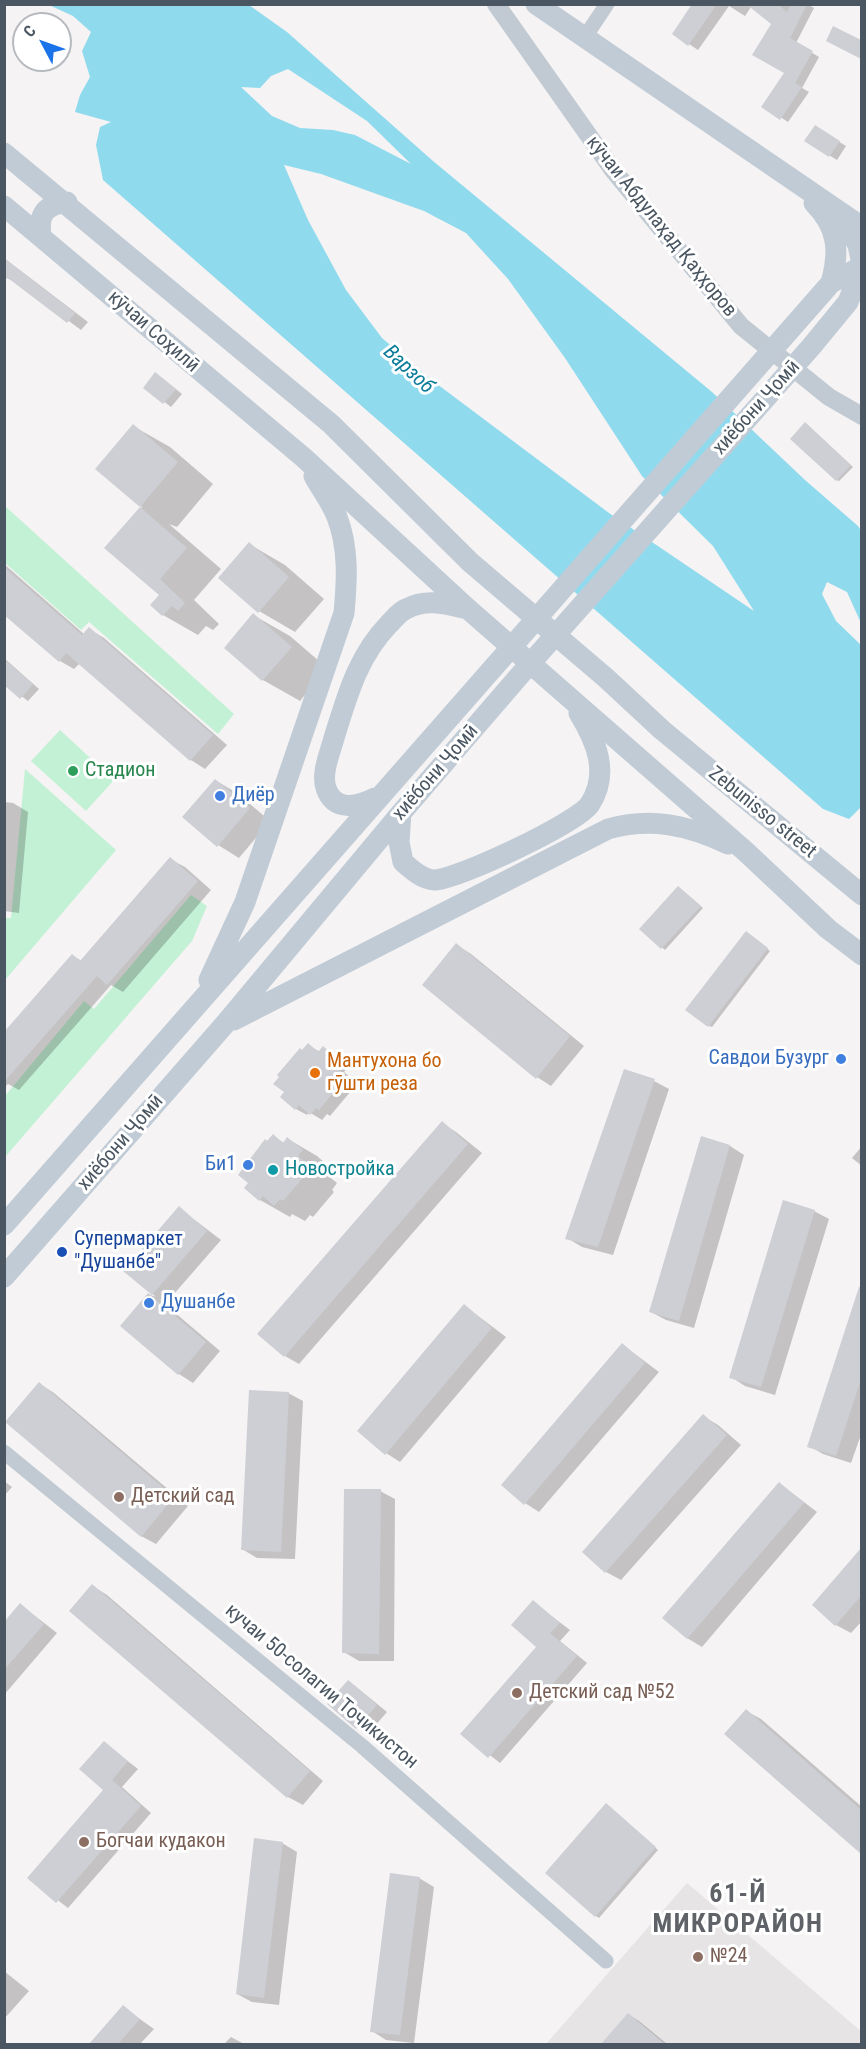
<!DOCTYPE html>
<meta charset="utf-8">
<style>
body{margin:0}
#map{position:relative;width:866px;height:2049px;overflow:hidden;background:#f5f3f3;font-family:"Roboto Condensed",sans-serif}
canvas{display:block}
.frame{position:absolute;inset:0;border:6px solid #4a5661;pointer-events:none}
.north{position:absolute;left:12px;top:12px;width:60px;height:60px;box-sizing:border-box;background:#fff;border:2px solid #b7bbc0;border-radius:50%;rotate:311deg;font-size:16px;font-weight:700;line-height:24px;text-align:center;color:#4a5661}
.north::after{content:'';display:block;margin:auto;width:21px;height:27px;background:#1a73e8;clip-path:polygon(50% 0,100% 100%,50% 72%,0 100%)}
</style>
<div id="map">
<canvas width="866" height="2049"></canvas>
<div class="frame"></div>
<div class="north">С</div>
</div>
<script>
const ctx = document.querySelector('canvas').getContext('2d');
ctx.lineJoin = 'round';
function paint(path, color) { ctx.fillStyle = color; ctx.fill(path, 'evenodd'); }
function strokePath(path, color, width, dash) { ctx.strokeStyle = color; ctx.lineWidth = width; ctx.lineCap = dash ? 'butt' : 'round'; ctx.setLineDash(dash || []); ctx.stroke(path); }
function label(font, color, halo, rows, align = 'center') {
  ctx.font = font + ' "Roboto Condensed",sans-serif'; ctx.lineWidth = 6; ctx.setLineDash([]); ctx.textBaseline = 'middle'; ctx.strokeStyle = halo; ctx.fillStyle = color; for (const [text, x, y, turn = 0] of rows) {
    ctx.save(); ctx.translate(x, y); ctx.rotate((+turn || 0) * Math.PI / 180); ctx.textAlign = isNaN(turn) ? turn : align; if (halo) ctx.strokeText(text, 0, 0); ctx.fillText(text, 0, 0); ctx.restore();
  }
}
paint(new Path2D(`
 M687 1883 862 2032 861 2044H546Z`), '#e6e4e5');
paint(new Path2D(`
 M5 506 234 714 218 734 89 622 81 630 5 563Z
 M60 730 114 780 86 811 31 761Z
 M25 769 116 850 5 980V918H11Z
 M191 895 207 906 192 941 5 1157V1096L84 1001 94 1009Z`), '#c3f1d5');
paint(new Path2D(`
 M49 5H249L287 32 433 161 712 392 805 480 858 526 862 532 861 623 847 592 827 582 822 594 836 621 861 645V807L849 819 823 809 103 180 96 145 100 127 111 122 75 112 80 95 90 77 82 51 91 32 73 16ZM288 69 367 121 411 164 355 135 333 130 300 128 272 116 241 87 260 88 271 76ZM284 165 321 174 424 211 466 233 508 279 565 358 642 476 713 546 754 611 609 513 429 378 382 338 346 290 308 220Z`), '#90daee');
paint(new Path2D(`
 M694 4H807L814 8 796 43 819 57 802 88 809 92 788 122 763 106 786 73 773 24 751 7 745 16 729 6 698 50 674 34Z
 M815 127 846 146 837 160 806 141Z
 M4 258 88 322 81 330 16 282 4 277Z
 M162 378 182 394 171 407 145 387Z
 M133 426 170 447 213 484 177 527 169 524 221 569 194 600 219 624 213 630 206 626 198 635 163 615 152 605 161 595 106 548 142 507 97 469Z
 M808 426 853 467 839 481 836 480Z
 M249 544 285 565 324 599 295 632 259 611Z
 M4 564 85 635 89 629 104 638 227 745 205 769 191 760 80 663 74 669 60 661 4 613Z
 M253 615 290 636 327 668 300 701 263 680 226 647Z
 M4 658 39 689 28 701 4 683Z
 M215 780 237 793 270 821 239 858 218 845Z
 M4 802 13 803 28 812 19 913 4 911Z
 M170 859 185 867 211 890 123 992 111 985 19 1090 8 1084 4 1088V1034L73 956 82 961Z
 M682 890 703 908 665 950 641 929Z
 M749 934 770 951 712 1027 709 1026Z
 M457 945 471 954 584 1046 551 1086 537 1077Z
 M308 1045 320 1052 323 1048 334 1054 348 1067 344 1072 354 1081 349 1088 351 1091 330 1116 327 1114 322 1120 309 1112 307 1115 296 1109 282 1097Z
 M625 1071 654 1081 669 1089 613 1255 582 1247 567 1238Z
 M442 1123 456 1132 482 1153 299 1364 285 1356Z
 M273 1136 284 1143 288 1139 317 1156 331 1168 326 1174 337 1183 332 1190 334 1192 313 1217 310 1215 305 1221 292 1214 290 1217 260 1200 246 1188Z
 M702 1138 730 1146 744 1155 694 1328 666 1320 651 1312Z
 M862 1146V1166L852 1158Z
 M179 1208 221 1240 167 1302 160 1300 220 1351 193 1383 179 1374 148 1294 156 1297 125 1271Z
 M814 1211 829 1219 775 1395 745 1386 731 1377Z
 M862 1283V1432L851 1463 823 1454 809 1446Z
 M465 1306 506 1337 400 1462 386 1453Z
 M623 1345 659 1372 539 1512 525 1503Z
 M40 1384 54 1393 188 1506 156 1544 141 1536Z
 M288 1393 303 1401 295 1559 257 1558 242 1549Z
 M703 1416 718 1425 741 1445 621 1580 606 1572 584 1552Z
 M4 1481 12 1487 4 1496Z
 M779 1483 817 1512 702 1647 687 1638Z
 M380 1491 395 1499 394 1661H359L344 1652Z
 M862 1551V1621L851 1633 836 1625 814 1605Z
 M93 1586 107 1595 323 1781 303 1805 288 1797Z
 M533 1602 570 1630 560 1641 587 1663 500 1763 463 1734 538 1647Z
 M21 1605 57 1633 4 1695V1624Z
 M349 1681 387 1712 368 1734 329 1704Z
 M746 1711 761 1719 862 1807V1852L726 1734Z
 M104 1743 138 1769 122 1787 151 1813 68 1908 29 1878 105 1789Z
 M610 1807 658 1850 599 1918 596 1916Z
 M282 1843 297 1852 279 2005 252 2002 237 1994Z
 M419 1878 434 1887 414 2043 386 2040 372 2031Z
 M4 1971 29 1991 4 2019Z
 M123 2007 154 2029 140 2044H91Z
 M629 2015 639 2021 667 2044H603Z
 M231 2037 244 2044H224Z`), '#0003');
paint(new Path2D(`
 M692 4H717L688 46 672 34Z
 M746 4H777L787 12 791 4H807L790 38 813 51 795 83 802 87 780 120 761 107 784 73 752 55 771 24Z
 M833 26 861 40V59L826 41Z
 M815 125 840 141 829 157 804 141Z
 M4 258 75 313 67 323 4 275Z
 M155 372 176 389 163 404 143 388Z
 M805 422 851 465 836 481 790 439Z
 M133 424 178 462 140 507 95 469Z
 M140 507 187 548 160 579 185 603 178 611 172 606 162 616 150 605 159 595 104 548Z
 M249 542 289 577 258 613 218 578Z
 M4 567 82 635 89 627 213 735 190 761 66 653 59 662 4 615Z
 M253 613 292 647 262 681 224 648Z
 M4 659 33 684 20 699 4 685Z
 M215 779 250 808 217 847 182 817Z
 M170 857 198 881 107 985 97 976 4 1082V1032L72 954 80 961Z
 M678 886 701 906 661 949 639 929Z
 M746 931 768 948 708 1027 685 1010Z
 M456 943 570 1036 536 1079 422 985Z
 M308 1043 318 1052 323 1046 338 1059 334 1065 344 1074 339 1081 341 1083 319 1110 316 1108 310 1115 299 1105 295 1110 280 1097 284 1092 273 1084 279 1077 277 1075 300 1048 302 1050Z
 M624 1069 655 1079 598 1247 565 1239Z
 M442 1121 468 1144 284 1357 257 1334Z
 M273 1134 283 1143 287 1137 303 1150 298 1156 309 1165 303 1172 306 1174 283 1201 280 1199 274 1206 263 1196 259 1201 244 1188 248 1183 238 1175 265 1139 267 1141Z
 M701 1136 730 1145 679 1321 649 1312Z
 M783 1200 815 1210 761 1387 729 1378Z
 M179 1206 207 1231 152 1295 123 1271Z
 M859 1287H861V1379L836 1456 807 1447Z
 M148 1293 206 1342 178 1375 120 1326Z
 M464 1304 492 1328 385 1455 357 1431Z
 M622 1343 645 1363 524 1505 501 1485Z
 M39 1382 174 1497 141 1537 5 1422Z
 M249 1390 289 1392 281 1552 241 1550Z
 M703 1414 727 1435 605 1573 582 1552Z
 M779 1482 804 1503 687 1639 662 1618Z
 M344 1489H381L379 1654 342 1653Z
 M861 1548V1596L835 1626 812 1605Z
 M92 1584 310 1771 287 1798 69 1611Z
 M533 1600 560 1623 550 1633 577 1656 488 1758 460 1734 536 1647 511 1625Z
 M20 1603 44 1624 4 1670V1622Z
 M348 1680 377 1705 356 1729 327 1704Z
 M746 1709 861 1810V1854L724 1734Z
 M104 1741 128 1761 112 1780 141 1806 56 1903 27 1878 103 1790 79 1769Z
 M606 1803 656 1847 595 1917 545 1873Z
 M254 1838 283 1842 264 1998 236 1994Z
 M390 1873 420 1877 400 2035 370 2032Z
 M123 2005 140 2019 118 2044H89Z
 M628 2013 665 2044H601Z`), '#cdcfd5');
strokePath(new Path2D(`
 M585 37 607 4
 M4 1452 362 1746 606 1961`), '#c1cad2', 15);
strokePath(new Path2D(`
 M496 4 613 170 741 326 829 397 862 416`), '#c1cad2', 18);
strokePath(new Path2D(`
 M536 4 862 227
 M4 153 331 424 470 562 606 678 662 730 862 895
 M814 203C838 227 840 251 831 283
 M4 206 303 457 468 609 745 851 828 929 862 955
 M842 216 858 245 862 264
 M41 236C38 214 45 205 67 202
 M375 798C357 807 334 812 326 788 321 773 330 753 334 738 347 697 357 657 389 624 394 619 399 612 406 609 427 598 446 604 468 609
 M401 813 399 842 403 862C412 870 422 879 434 880 457 880 579 822 590 804 610 773 596 741 579 713
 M209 980 245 902 344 613C347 581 349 548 337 517 332 503 321 489 314 476
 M234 1020 608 829C651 817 688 825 728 844
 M4 1225 831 283 862 266
 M4 1277 225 1024 401 813 520 675 811 347 848 302 862 267`), '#c1cbd6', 21);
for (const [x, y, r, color] of [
 [73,771,6,"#2e9e5b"],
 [220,796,6,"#3f7fe0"],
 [841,1059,6,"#3f7fe0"],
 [315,1073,6,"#e8710a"],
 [248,1165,6,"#3f7fe0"],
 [273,1170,6,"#0f9aa8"],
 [62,1252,6,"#1a4fb4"],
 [149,1303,6,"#3f7fe0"],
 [119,1497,6,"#8d6e63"],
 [517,1693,6,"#8d6e63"],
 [84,1842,6,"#8d6e63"],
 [698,1957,6,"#8d6e63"]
]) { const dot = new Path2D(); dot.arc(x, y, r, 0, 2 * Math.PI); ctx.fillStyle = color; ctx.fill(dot); strokePath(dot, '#fff', 2); }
label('20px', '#4a5661', '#fff', [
 ["кӯчаи Абдулаҳад Қаҳҳоров",661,227,51],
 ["кӯчаи Соҳилӣ",153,332,41],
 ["хиёбони Ҷомӣ",757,408,-48],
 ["хиёбони Ҷомӣ",436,773,-49],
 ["Zebunisso street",762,813,39],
 ["хиёбони Ҷомӣ",121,1143,-49],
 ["кучаи 50-солагии Точикистон",321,1687,40]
]);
label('20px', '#27864d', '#fff', [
 ["Стадион",85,771]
], 'left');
label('20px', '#366cbe', '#fff', [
 ["Диёр",232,796],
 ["Савдои Бузург",829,1059,"right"],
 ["Би1",236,1165,"right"],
 ["Душанбе",161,1303]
], 'left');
label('20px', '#c56008', '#fff', [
 ["Мантухона бо",327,1062],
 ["гӯшти реза",327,1085]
], 'left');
label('20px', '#0d838f', '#fff', [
 ["Новостройка",285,1170]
], 'left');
label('20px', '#164399', '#fff', [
 ["Супермаркет",74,1240],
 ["\"Душанбе\"",74,1263]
], 'left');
label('20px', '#785e54', '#fff', [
 ["Детский сад",131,1497],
 ["Детский сад №52",529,1693],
 ["Богчаи кудакон",96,1842],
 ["№24",710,1957]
], 'left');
label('italic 21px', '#0c7c9b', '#fff', [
 ["Варзоб",408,370,43]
]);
ctx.letterSpacing = '1.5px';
label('bold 26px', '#5f6368', '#fff', [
 ["61-Й",738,1895],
 ["МИКРОРАЙОН",738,1925]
]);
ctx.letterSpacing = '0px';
</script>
